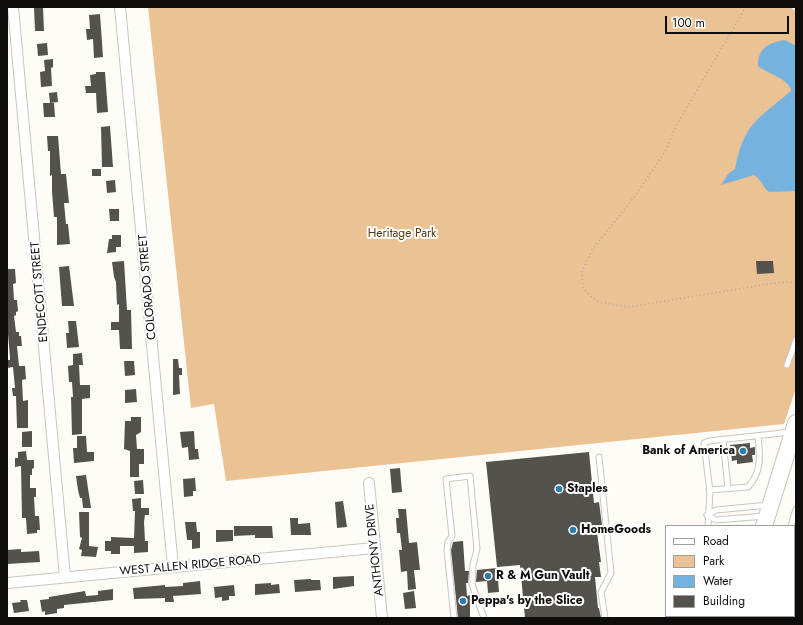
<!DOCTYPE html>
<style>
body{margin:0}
#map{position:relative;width:803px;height:625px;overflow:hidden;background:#fffbf6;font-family:Jost,sans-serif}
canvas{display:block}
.frame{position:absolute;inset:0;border:8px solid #0e0d0b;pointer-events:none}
.legend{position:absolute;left:665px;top:525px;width:130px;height:92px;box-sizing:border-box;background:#fff;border:1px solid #9f9e9d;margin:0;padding:5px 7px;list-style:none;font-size:12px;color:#0e0d0b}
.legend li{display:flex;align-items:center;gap:8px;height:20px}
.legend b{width:20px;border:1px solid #9f9e9d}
.scale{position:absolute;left:665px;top:16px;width:124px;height:18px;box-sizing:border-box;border:2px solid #0e0d0b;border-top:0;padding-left:5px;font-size:12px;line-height:14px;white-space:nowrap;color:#0e0d0b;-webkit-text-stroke:3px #fff;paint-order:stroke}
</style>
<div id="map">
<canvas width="803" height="625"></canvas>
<div class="frame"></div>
<ul class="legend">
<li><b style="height:5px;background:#fff"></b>Road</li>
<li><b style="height:11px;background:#eac293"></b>Park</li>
<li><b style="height:11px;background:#75b3de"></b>Water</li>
<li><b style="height:11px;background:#55514d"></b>Building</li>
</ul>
<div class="scale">100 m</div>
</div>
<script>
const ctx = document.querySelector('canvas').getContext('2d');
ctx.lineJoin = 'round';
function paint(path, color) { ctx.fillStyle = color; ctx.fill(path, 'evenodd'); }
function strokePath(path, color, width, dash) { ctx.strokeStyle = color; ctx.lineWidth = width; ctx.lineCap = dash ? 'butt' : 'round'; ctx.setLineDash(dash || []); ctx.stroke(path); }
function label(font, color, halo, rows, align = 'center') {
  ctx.font = font + ' Jost,sans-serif'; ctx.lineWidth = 4; ctx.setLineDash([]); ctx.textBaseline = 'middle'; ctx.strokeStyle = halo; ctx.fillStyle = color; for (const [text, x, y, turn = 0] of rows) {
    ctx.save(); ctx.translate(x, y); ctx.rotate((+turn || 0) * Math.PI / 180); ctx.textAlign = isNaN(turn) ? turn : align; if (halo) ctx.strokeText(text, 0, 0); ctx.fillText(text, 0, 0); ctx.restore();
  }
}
paint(new Path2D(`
 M148 7H796V388L784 424 226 481 214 404 191 408Z`), '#eac293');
paint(new Path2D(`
 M785 40 796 46V191L769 192C763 188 763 181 754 175L721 185 728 174 735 169C744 123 757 120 791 91 790 79 766 73 758 66 758 47 769 43 785 40Z`), '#75b3de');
paint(new Path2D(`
 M34 7H43L44 31H35Z
 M100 14 103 57 94 58 93 39 87 40 86 29H90L89 15Z
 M47 43 48 55 38 56 37 44Z
 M53 59V67L51 68 52 86 41 87 40 72 45 71 44 60Z
 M96 72H105L108 112 97 113 96 93H86L85 86H91L90 75 96 74Z
 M57 92 58 102 50 103 49 93Z
 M43 103H54L55 117H44Z
 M110 126 113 167H102L101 127Z
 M47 136H58L61 174H66L69 203H64L66 224H68L70 244 57 245V217H54L52 192V175L50 176V151H48Z
 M92 169H101V176H92Z
 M115 180 116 192 107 193 106 181Z
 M109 209H119V221H110Z
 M112 235H121V247H116V252L107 253 109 239H112Z
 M124 261 127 310H131L132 349H120L119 330H111V322H119V304L117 305 116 282 114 277 112 262Z
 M756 261H773L774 273 757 274Z
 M69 266 74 306H62L59 267Z
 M7 269H15L16 283 13 284 14 300H17L18 311 16 312V315L14 316 16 332H19V336H21L22 346H17L19 366H25L26 379 22 380 23 401 28 400V428H17L16 396H13L12 388H15L13 367 7 368V360H10V357L7 323Z
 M68 321H76L79 347 67 348 66 333H69Z
 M82 353 83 365H77H79L80 385H90V398L82 399V434L72 435 71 397H73L72 382H69L68 366 73 365V354Z
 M173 359H178L179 368H182V375H179L180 394 173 395Z
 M124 361H134L135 375 125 376Z
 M136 389 137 402 125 403V390Z
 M131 417H141V432L136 435 137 449H144V464H139V477H130V451L124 449 125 421H131Z
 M32 431V447H22V432Z
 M194 431 195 449H198L199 459 189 460 188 447 182 448 180 432Z
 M77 436H86L87 452H94V461L74 463 73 448H77Z
 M750 443V448L755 447V455H752L753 462 737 464V460L732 461 730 445Z
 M26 451 27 460H34V468L32 469V475H30V488H36V497H34L35 516H39L40 530H37V533L27 534 26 518H22L21 466 15 467V458H18V452Z
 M589 452 594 503 599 502 602 525H596L601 562H599L601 577H595L598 608H599L601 618H525L520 565 497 567 486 462Z
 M400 468 402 492 392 493 390 469Z
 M86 475 91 508H83L82 498H80L78 490 76 476Z
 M195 478 196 491H193V496L184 497 183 479Z
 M143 480 144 494H135L134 481Z
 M141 498V508H149V515H145L144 522 145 541H148V552L134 553V546H120V554H111V551H105V541H111V537L134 538 135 511H133L132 499Z
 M343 501 347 527 337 528 335 502Z
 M398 509H406L409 543 417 542 420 570H414L416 589 408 590 407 571 401 572 399 550H402L400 533H397L396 518H399Z
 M79 512H89V546L98 547 96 557 81 556 82 550 79 549 82 538 80 537Z
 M290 518H298V524L310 523 311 535H291Z
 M185 522H196L197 532H200V548L192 549V540H187Z
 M234 526H272L273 538H255V535L234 536Z
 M216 530H233V541L216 542Z
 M463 541 465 571H469L468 583H466L467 596 470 595V618H458L451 550 453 542Z
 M21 549V552L39 551 40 562 7 564V550Z
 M497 568 499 592 488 593 487 581 476 582 477 570Z
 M354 576V586L333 589V577Z
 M311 579V580H320L321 590 295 592 294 580Z
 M200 581 201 594 173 596 174 602H165V598L134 599 133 588 165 585V587L183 586V583Z
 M271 583V585L279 584 280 593 255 595V584Z
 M234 585 235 596H229V600L222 601V597L215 598 214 587Z
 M113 589V600L64 605V608L57 609V613L45 615V611L42 612 40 600 49 599V597L85 591 86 596 98 595V591Z
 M414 591 416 608 405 609 403 593Z
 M20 600H27L29 611 14 613 12 603 21 602Z`), '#55514d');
const service = new Path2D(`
 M794 7 796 8
 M787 365 796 340
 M723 439 728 489
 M599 457 611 573 601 592 605 618
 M709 490 748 487C762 472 760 455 758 436
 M707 515 716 510 769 505
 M707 515 716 520 765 516
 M708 526 710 492 704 443 709 441 791 432
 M791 526 796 509
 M794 547H796
 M794 561 796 563
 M454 618 447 550 448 542 452 536 446 479 470 476 477 549 473 565 472 584 484 618
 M717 618 718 616
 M765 618 766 616`);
const minor = new Path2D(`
 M13 7 65 577
 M120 7 173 567
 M369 483 382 618
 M7 583 374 548`);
const primary = new Path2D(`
 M764 526 796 423
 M736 618 737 616`);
strokePath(service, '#cac5bf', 7);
strokePath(minor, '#cac5bf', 12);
strokePath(primary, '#cac5bf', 18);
strokePath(new Path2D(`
 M746 7 677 124 665 152 635 196 592 250 582 272 583 287 589 295 599 302 629 307 768 284 787 282 796 283`), '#aeaba7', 1.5, [1, 3]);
strokePath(service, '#fff', 5);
strokePath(minor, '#fff', 10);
strokePath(primary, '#fff', 16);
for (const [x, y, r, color] of [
 [743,451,4,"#2c7dae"],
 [559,489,4,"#2c7dae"],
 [573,530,4,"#2c7dae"],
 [488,576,4,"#2c7dae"],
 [463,601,4,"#2c7dae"]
]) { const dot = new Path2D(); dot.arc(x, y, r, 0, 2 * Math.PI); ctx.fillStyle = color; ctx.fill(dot); strokePath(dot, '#fff', 1.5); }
label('12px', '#57380c', '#fff', [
 ["Heritage Park",402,234]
]);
label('12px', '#0e0d0b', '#fff', [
 ["COLORADO STREET",148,287,-95],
 ["ENDECOTT STREET",40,292,-95],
 ["ANTHONY DRIVE",375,550,-96],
 ["WEST ALLEN RIDGE ROAD",190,566,-5]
]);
label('bold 12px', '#0e0d0b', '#fff', [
 ["Bank of America",735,451,"right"],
 ["Staples",567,489],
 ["HomeGoods",581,530],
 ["R & M Gun Vault",496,576],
 ["Peppa's by the Slice",471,601]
], 'left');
</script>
